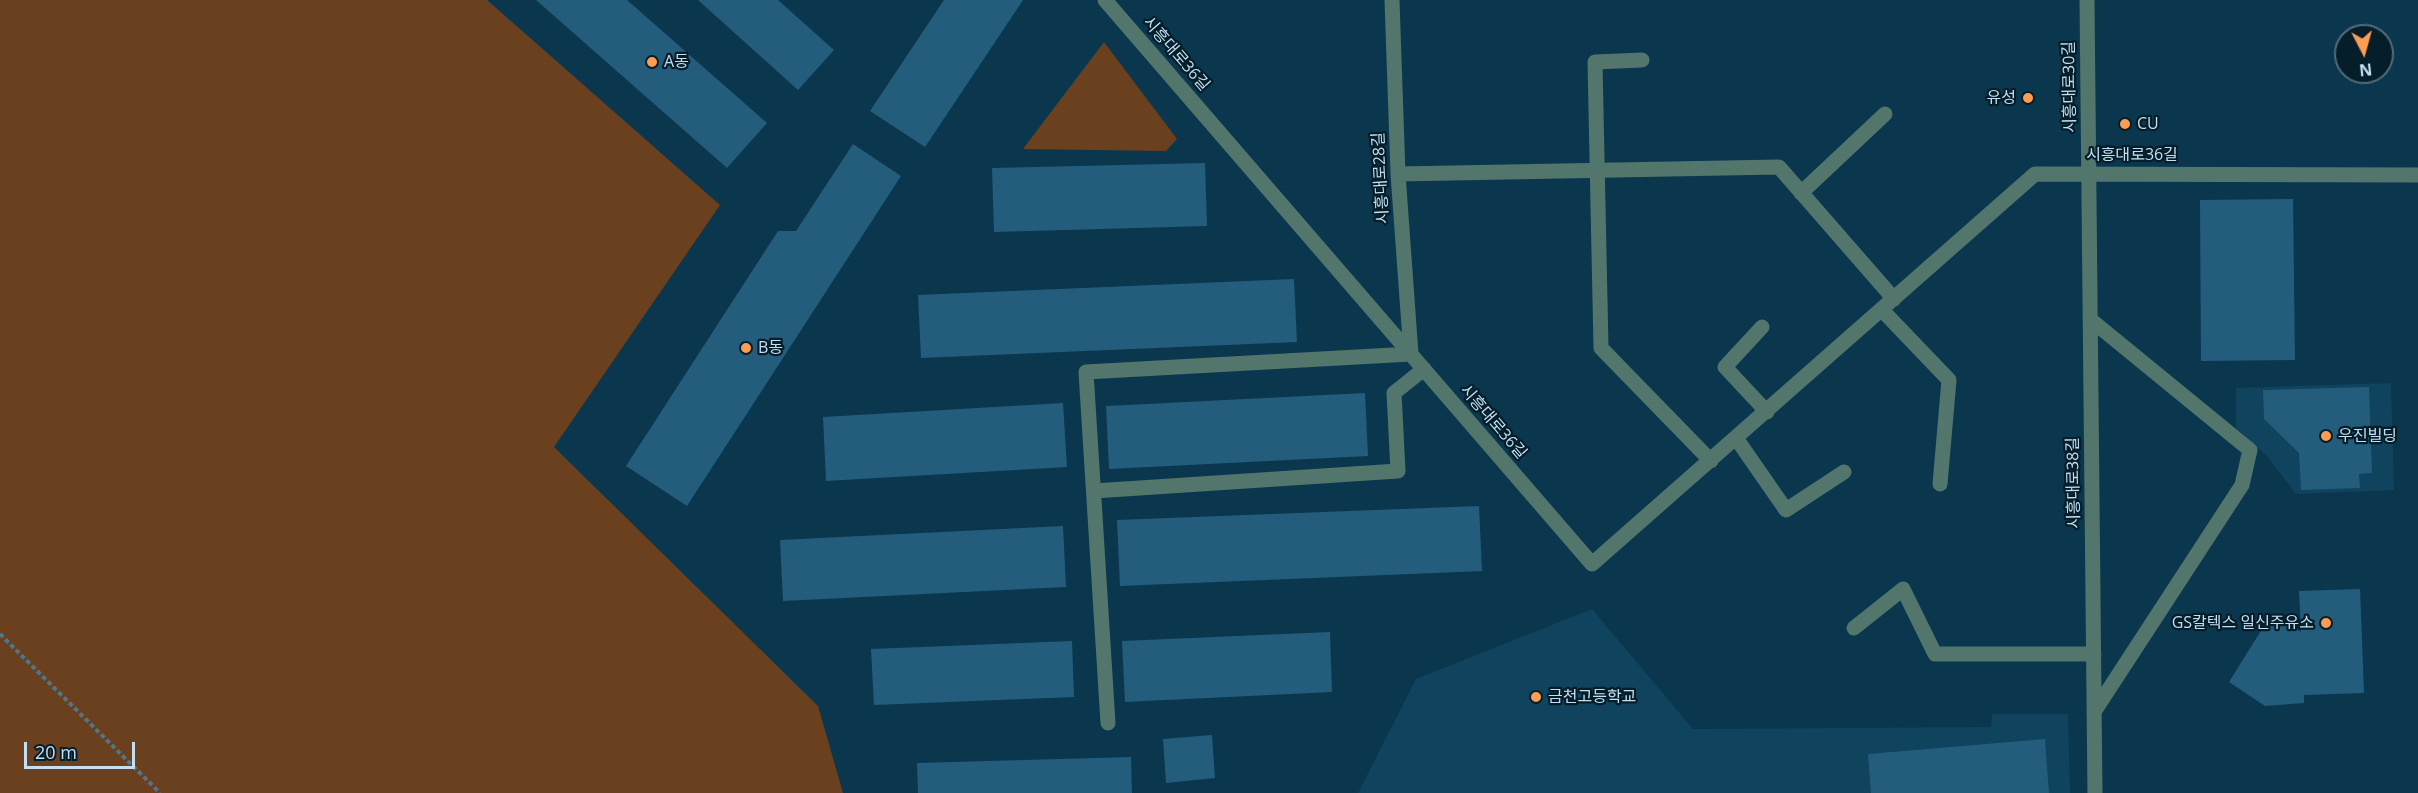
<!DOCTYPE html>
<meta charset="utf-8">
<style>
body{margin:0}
#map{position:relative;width:2418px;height:793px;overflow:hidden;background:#0a374e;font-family:"Open Sans",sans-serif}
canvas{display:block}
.north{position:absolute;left:2334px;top:24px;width:60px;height:60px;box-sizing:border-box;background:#061d2a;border:2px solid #526b7a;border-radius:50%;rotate:174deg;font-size:16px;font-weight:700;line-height:24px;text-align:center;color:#c3dff1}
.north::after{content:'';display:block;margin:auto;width:21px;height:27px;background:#fc9d53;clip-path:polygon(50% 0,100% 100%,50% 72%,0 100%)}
.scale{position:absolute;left:24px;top:742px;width:111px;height:27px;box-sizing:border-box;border:3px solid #c3dff1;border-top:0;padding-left:8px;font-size:18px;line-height:21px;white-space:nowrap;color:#c3dff1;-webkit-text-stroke:4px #061d2a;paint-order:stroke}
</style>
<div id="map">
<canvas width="2418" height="793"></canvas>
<div class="north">N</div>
<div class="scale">20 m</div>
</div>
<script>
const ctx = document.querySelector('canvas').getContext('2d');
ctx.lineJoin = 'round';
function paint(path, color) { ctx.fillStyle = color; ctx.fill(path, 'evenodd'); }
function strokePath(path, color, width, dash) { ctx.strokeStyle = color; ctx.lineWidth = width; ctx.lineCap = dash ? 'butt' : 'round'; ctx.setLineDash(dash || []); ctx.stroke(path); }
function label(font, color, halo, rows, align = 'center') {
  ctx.font = font + ' "Open Sans","Noto Sans KR",sans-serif'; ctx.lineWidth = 4.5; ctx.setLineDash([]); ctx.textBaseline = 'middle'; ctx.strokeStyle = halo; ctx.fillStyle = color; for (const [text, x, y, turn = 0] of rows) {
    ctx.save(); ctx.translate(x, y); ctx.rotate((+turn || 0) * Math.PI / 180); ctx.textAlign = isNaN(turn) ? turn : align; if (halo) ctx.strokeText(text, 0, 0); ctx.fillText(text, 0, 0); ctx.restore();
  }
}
paint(new Path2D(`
 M2391 383 2394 490 2296 494 2267 456 2236 428V388Z
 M1592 609 1693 729 1991 727 1992 714H2068L2070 793H1358L1416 679Z`), '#0f435e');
paint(new Path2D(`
 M0 0H487L720 205 554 447 818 706 843 793H0Z
 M1104 42 1177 139 1166 151 1023 149Z`), '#6a401f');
paint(new Path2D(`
 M536 0H627L767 123 727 168Z
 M698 0H778L834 50 798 90Z
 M944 0H1023L925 147 870 111Z
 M853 144 901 176 687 506 626 466 778 231H796Z
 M1205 163 1207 226 994 232 992 168Z
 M2293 199 2295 360 2201 361 2200 200Z
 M1294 279 1297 342 921 358 918 295Z
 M2369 387 2372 473 2359 474 2360 488 2301 490 2299 453 2264 419 2263 390Z
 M1365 393 1368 456 1109 469 1106 406Z
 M1063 403 1067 467 826 481 823 417Z
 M1479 506 1482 571 1120 586 1117 520Z
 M1063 526 1066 587 783 601 780 540Z
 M2360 589 2364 693 2304 695V703L2265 706 2229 682 2272 613 2301 632 2299 591Z
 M1330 632 1332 692 1125 702 1122 641Z
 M1072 641 1074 697 874 705 871 649Z
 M1212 735 1215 778 1166 783 1163 739Z
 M2045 739 2049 793H1871L1868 754Z
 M1131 757 1132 793H918L917 763Z`), '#245c7c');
strokePath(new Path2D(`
 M0 634 160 793`), '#50768b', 4, [4.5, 3]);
strokePath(new Path2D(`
 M1105 0 1592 564 2035 174 2418 175
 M2087 0 2095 793
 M1642 60 1595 62 1601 348 1711 461
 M1398 174 1779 167 1894 299
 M1801 193 1885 114
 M1882 310 1949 380 1940 484
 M2091 320 2250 450 2242 485 2094 712
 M1762 327 1725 367 1767 412
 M1736 438 1786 510 1844 472
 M1094 491 1398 471 1394 393 1424 369
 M1854 628 1903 589 1935 654H2094
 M1108 723 1086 372 1411 354 1398 174 1392 0`), '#52756c', 15);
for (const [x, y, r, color] of [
 [652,62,6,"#fc9d53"],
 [2028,98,6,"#fc9d53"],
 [2125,124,6,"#fc9d53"],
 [746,348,6,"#fc9d53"],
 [2326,436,6,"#fc9d53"],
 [2326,623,6,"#fc9d53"],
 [1536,697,6,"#fc9d53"]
]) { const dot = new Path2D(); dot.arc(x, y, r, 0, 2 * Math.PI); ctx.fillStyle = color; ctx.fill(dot); strokePath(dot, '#061d2a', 2); }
label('16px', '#c3dff1', '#061d2a', [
 ["시흥대로36길",1176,54,49],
 ["시흥대로30길",2070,87,-91],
 ["시흥대로36길",2132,155],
 ["시흥대로28길",1381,178,-93],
 ["시흥대로36길",1493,422,49],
 ["시흥대로38길",2074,483,-91]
]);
label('16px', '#c3dff1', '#061d2a', [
 ["A동",664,62],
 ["유성",2016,98,"right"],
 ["CU",2137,124],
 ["B동",758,348],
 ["우진빌딩",2338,436],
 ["GS칼텍스 일신주유소",2314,623,"right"],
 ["금천고등학교",1548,697]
], 'left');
</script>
